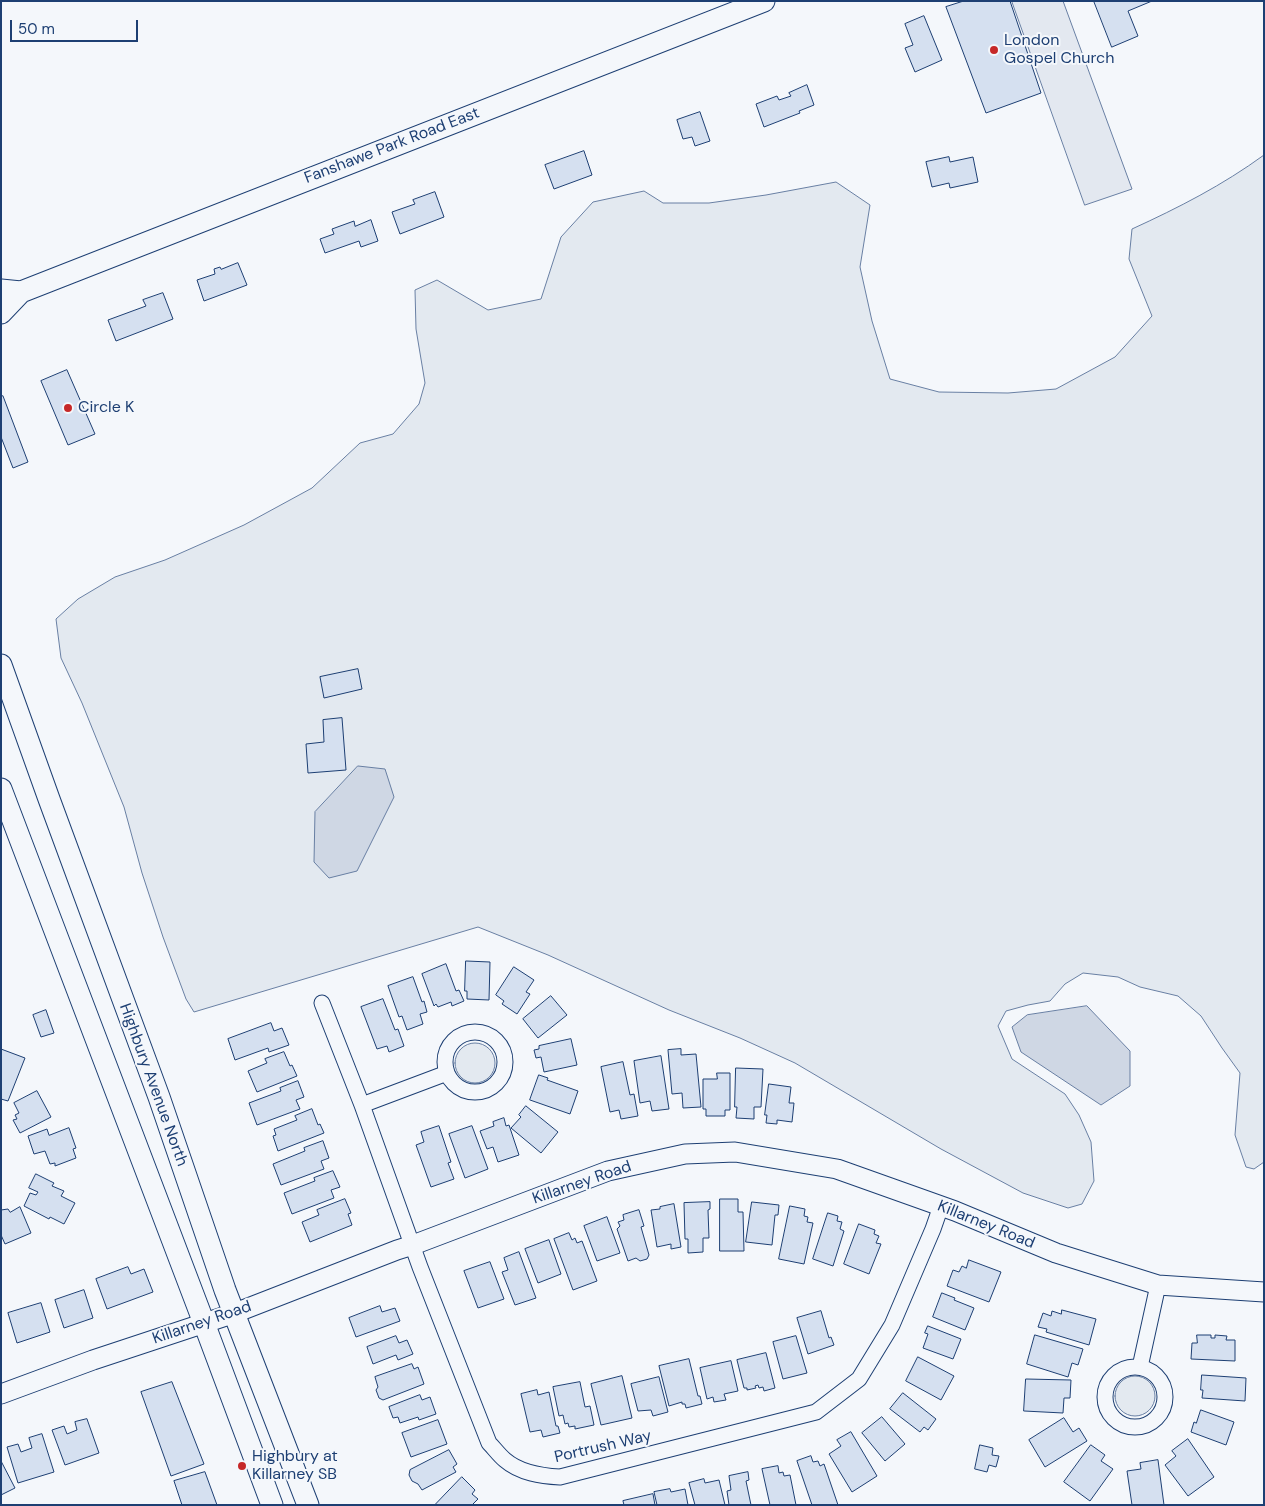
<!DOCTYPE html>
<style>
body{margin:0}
#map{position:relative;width:1265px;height:1506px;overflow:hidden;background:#f4f7fb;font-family:"DM Sans",sans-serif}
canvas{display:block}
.frame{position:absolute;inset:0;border:2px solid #1d3f73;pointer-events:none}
.scale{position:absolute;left:10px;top:20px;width:128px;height:22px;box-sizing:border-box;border:2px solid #1d3f73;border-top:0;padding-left:6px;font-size:15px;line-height:18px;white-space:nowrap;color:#1d3f73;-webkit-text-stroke:4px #f4f7fb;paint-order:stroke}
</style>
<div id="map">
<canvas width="1265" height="1506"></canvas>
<div class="frame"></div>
<div class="scale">50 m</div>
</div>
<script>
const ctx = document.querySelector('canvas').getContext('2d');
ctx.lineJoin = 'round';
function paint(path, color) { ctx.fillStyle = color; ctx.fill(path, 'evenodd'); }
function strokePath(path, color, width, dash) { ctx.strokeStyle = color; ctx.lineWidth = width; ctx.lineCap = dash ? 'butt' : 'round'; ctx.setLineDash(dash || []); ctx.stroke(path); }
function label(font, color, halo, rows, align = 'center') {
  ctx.font = font + ' "DM Sans",sans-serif'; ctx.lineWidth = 4; ctx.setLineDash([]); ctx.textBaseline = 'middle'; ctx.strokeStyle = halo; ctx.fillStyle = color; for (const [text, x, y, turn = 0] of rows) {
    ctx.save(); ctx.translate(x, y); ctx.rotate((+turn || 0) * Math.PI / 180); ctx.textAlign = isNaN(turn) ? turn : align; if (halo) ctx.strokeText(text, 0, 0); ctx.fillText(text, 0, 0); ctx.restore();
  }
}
const green = new Path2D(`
 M1264 155V1162L1254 1169 1246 1167 1235 1135 1240 1073 1222 1048 1201 1016 1178 996 1140 987 1118 977 1083 973 1065 984 1050 1001 1028 1005 1006 1011 998 1026 1012 1059 1065 1094 1079 1115 1091 1142 1094 1181 1082 1204 1068 1208 1023 1193 941 1149 795 1063 740 1038 669 1010 548 955 478 927 194 1012 186 999 163 937 142 873 124 807 82 703 61 658 56 619 78 599 115 577 165 560 244 525 312 488 360 443 393 434 419 404 425 383 416 329 415 290 437 280 488 310 541 299 561 237 593 202 644 191 663 203H709L766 195 836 182 870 205 860 267 872 321 890 379 939 392 1008 393 1056 389 1115 357 1152 316 1129 259 1132 229C1178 208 1223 185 1264 155Z
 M455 1063a20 20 0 1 1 40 0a20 20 0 1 1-40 0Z
 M1115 1396a20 20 0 1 1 40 0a20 20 0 1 1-40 0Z`);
paint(green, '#e3e9f0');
strokePath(green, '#687fa3', 1);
const parking = new Path2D(`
 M1012 1H1063L1132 189 1085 205Z`);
paint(parking, '#e3e8f0');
strokePath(parking, '#687fa3', 1);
const water = new Path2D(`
 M358 766 385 769 394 797 357 871 329 878 314 862 315 812Z
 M1087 1006 1130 1051V1086L1101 1105 1021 1052 1012 1027 1027 1015Z`);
paint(water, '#cfd7e4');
strokePath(water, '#687fa3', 1);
const building = new Path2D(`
 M964 1H1010L1041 93 986 113 946 7Z
 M1094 1H1152L1128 11 1138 36 1112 47Z
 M924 16 942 60 915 72 905 48 913 45 905 24Z
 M807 85 814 105 799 111 800 113 764 127 756 104 777 96 779 100 791 96 789 93Z
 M700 112 710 141 695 146 692 137 683 139 677 120Z
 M584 151 592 175 554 189 545 165Z
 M949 157 950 162 973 157 978 182 950 188 949 183 932 187 926 162Z
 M435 192 444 217 400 234 392 212 415 204 413 200Z
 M371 220 378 241 361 247 359 241 325 253 320 239 334 234 332 229 354 221 355 226Z
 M238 263 247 285 204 301 197 280 215 274 214 269 220 267 221 269Z
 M163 293 173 319 116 341 108 320 146 306 143 300Z
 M67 370 95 434 68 445 41 381Z
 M3 396 28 462 13 468 1 437V397Z
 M358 669 362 689 324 698 320 677Z
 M342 718 346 770 308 773 306 744 324 742 323 720Z
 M466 961 490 962 489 1000 467 999V991H465Z
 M446 964 456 991 459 990 464 1001 452 1006 451 1002 438 1007 436 1004 434 1006 422 974Z
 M514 967 534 980 526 992 530 994 517 1014 502 1004 504 1001 496 995Z
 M413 977 422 1002 424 1001 427 1012 420 1014 423 1024 407 1030 402 1016 399 1017 388 986Z
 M551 996 567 1015 538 1038 523 1019Z
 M383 999 395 1030 398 1029 404 1046 389 1052 387 1046 377 1049 361 1007Z
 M46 1010 54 1033 41 1037 33 1015Z
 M271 1023 274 1031 282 1028 289 1045 269 1052 268 1048 235 1060 228 1039Z
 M571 1039 577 1065 544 1072 541 1057 536 1058 534 1050 539 1049V1046Z
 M1 1049 25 1058 8 1101 1 1099Z
 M681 1049V1055L696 1054 701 1107 683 1108 682 1093 672 1094 668 1050Z
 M284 1052 290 1066 292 1065 297 1076 257 1092 248 1071 267 1063 265 1059Z
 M661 1056 669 1109 652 1111 650 1101 640 1103 634 1061Z
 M623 1062 630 1095 634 1094 638 1116 621 1119 619 1110 610 1112 601 1067Z
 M736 1068 763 1069 761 1107H754V1119L736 1118 737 1107H735Z
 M717 1073H730V1110H725V1116H706V1109H703V1079H717Z
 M539 1075 548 1078 547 1080 578 1091 570 1114 530 1100Z
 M298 1081 304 1097 296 1100 300 1109 257 1125 249 1103 281 1091 280 1088Z
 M769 1084 791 1087 789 1103H794L792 1122 777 1120V1124L766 1123 767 1115H765Z
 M37 1091 51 1117 20 1133 13 1120 17 1119 15 1115 19 1113 14 1103Z
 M526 1106 558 1132 541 1153 511 1128 521 1117 519 1115Z
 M312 1109 318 1125 320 1124 324 1133 278 1151 273 1136 276 1135 274 1129 297 1120 295 1116Z
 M504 1118 506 1126 509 1125 519 1155 498 1162 493 1147 487 1149 480 1131 494 1126 493 1122Z
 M439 1126 451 1162 448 1163 454 1179 431 1187 416 1145 424 1142 421 1132Z
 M472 1126 488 1169 465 1178 449 1134Z
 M69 1128 76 1148 73 1149 76 1158 55 1166V1163L50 1164 45 1151 34 1154 28 1136 47 1129 49 1135Z
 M323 1141 329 1158 321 1161 324 1169 281 1185 273 1164 305 1151 304 1148Z
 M333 1171 340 1187 331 1190 334 1198 292 1214 284 1193 315 1181 314 1178Z
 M36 1174 54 1183 52 1186 64 1191 61 1196 75 1203 64 1224 50 1217 49 1219 24 1206 30 1193 36 1195 38 1192 29 1188Z
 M345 1199 351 1213 348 1214 352 1225 310 1242 302 1222 319 1215 317 1210Z
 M720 1199H738V1212H743L744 1251H720Z
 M710 1202V1209L708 1210 709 1238H703V1252L688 1253V1239H685L684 1203Z
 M752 1202 779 1205 778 1215H775L772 1245 746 1242Z
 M674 1204 681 1247 671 1249V1244L657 1247 651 1210 660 1209V1207Z
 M790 1206 805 1209 804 1216 808 1217 807 1222 813 1223 804 1264 779 1259Z
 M20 1207 31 1233 5 1244 1 1235V1210L8 1209 10 1212Z
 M639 1210 644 1226 641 1227 649 1255 647 1259 640 1261 636 1258 628 1261 617 1229 620 1226 618 1222 624 1220 623 1215Z
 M828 1213 838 1216 837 1221 842 1222 840 1229 844 1231 833 1266 813 1259Z
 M607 1217 620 1253 597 1261 584 1226Z
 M859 1224 875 1230 874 1234 879 1236 876 1243 881 1244 869 1274 844 1264Z
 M569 1233 572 1240 575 1238 577 1243 582 1241 597 1281 573 1290 554 1239Z
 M549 1240 561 1274 538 1283 525 1249Z
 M519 1252 536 1298 515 1305 502 1272 508 1270 504 1258Z
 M969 1260 1001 1272 989 1302 947 1286 953 1270 959 1272 962 1266 966 1268Z
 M490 1262 504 1299 478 1308 464 1271Z
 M128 1267 131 1274 144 1269 153 1292 107 1309 96 1279Z
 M84 1290 93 1318 64 1328 55 1300Z
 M942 1293 955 1298 954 1300 974 1308 965 1330 933 1317Z
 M41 1303 50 1332 17 1343 8 1313Z
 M380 1306 382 1312 395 1308 400 1321 356 1337 349 1318Z
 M1062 1310 1096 1319 1089 1345 1046 1332 1047 1329 1038 1327 1043 1313 1051 1316 1052 1311 1061 1314Z
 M821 1311 829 1338 831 1337 834 1345 808 1354 797 1318Z
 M928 1326 961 1339 953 1359 923 1348 928 1334 925 1333Z
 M1035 1335 1083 1349 1078 1365 1072 1363 1068 1377 1027 1364Z
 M1197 1335H1211V1338H1215V1335L1227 1336 1226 1340H1235V1361L1191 1359 1192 1343H1197Z
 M396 1336 399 1343 407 1340 413 1354 398 1360 396 1355 373 1364 367 1347Z
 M796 1336 807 1373 783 1379 773 1342Z
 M766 1353 775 1388 764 1391 763 1387 759 1388 758 1385 755 1386 756 1388 747 1390V1388H744L737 1360Z
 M918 1357 954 1376 941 1400 906 1381Z
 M689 1359 698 1396H700L702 1404 686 1408 685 1404H682V1402L669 1406 659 1366Z
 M731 1361 738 1391 724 1394 726 1400 714 1402 713 1397 707 1399 700 1368Z
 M412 1364 414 1369 418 1367 424 1384 383 1400 379 1398 376 1390 378 1387 375 1377Z
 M1202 1375 1246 1378 1245 1401 1202 1398 1203 1390H1201Z
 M622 1376 632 1418 601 1425 591 1384Z
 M659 1377 668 1412 653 1416 651 1410 638 1411 631 1384Z
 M1026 1379 1071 1380 1070 1398H1064L1063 1413 1024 1411Z
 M172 1382 204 1464 171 1476 141 1392Z
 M580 1382 585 1407 590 1406 594 1425 575 1429V1426L569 1427 568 1423 565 1424 563 1415 559 1416 553 1387Z
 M537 1390 538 1395 549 1392 556 1426H558L560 1433 543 1437 541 1430 530 1432 521 1394Z
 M903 1393 936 1419 928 1430 924 1427 920 1432 890 1409Z
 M420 1395 422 1400 430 1397 436 1414 419 1420 418 1417 400 1423 398 1417 393 1418 389 1407Z
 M1201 1410 1234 1422 1226 1445 1191 1432 1194 1422 1196 1423Z
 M882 1417 905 1444 885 1461 862 1433Z
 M1064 1418 1073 1432 1079 1428 1087 1441 1045 1467 1029 1440Z
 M87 1419 99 1453 65 1465 52 1430 64 1426 67 1434 77 1430 75 1422Z
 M438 1420 447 1444 411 1457 402 1433Z
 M851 1432 877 1476 852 1492 829 1454 841 1446 837 1440Z
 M42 1434 54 1472 18 1483 7 1447 18 1444 21 1452 32 1448 29 1438Z
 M1188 1439 1214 1477 1188 1496 1165 1465 1176 1456 1172 1451Z
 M980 1445 993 1448 992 1455 999 1456 996 1467 989 1465 987 1472 975 1469Z
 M1091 1445 1105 1455 1101 1461 1113 1469 1090 1501 1064 1482Z
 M449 1450 457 1464 453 1467 456 1472 422 1490 418 1484 412 1481 409 1475 410 1470Z
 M811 1456 813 1462 818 1461 820 1466 824 1464 838 1505H812L797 1461Z
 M1158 1460 1164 1505H1132L1127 1471 1141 1469 1140 1463Z
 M1 1461 15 1488 1 1495Z
 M778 1466 779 1473 783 1472 784 1476 790 1475 796 1505H770L762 1469Z
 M205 1472 217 1505H182L174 1481Z
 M748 1472 749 1480 746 1481 751 1505H729L727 1491 731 1490 729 1476Z
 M462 1477 475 1490 472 1494 478 1499 472 1505H435Z
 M704 1479 705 1483 719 1480 725 1505H695L689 1483Z
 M670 1489 671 1492 685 1489 688 1505H657L654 1492Z
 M653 1494 655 1505H624L623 1501Z`);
paint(building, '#d5e0f0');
strokePath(building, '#1d3f73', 1);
const minor = new Path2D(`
 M322 1003 362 1105 420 1267 489 1443C494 1448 499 1455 505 1460 520 1473 541 1476 560 1477L816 1412 859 1379 892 1325 933 1229 941 1206
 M445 1062a30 30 0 1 1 60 0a30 30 0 1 1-60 0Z
 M362 1105 447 1073
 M1140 1367 1158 1285
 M1105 1397a30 30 0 1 1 60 0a30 30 0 1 1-60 0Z`);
const tertiary = new Path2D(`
 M1 1394 93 1360 235 1313 397 1250 413 1245 608 1171 685 1154 735 1152 837 1169 955 1211 1056 1253 1158 1285 1264 1292`);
const secondary = new Path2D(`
 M1 290 21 292 764 1
 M1 313 21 292
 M1 665 49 799 159 1097 225 1290 308 1505
 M1 789 204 1323 272 1505`);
strokePath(minor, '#1d3f73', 17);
strokePath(tertiary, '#1d3f73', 21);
strokePath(secondary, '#1d3f73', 23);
strokePath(minor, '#f4f7fb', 15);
strokePath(tertiary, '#f4f7fb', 19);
strokePath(secondary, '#f4f7fb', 21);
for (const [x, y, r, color] of [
 [994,50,5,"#c62828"],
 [68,408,5,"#c62828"],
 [242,1466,5,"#c62828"]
]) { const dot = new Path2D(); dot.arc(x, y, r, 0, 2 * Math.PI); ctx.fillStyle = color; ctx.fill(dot); strokePath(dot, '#f4f7fb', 2); }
label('16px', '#1d3f73', '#f4f7fb', [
 ["London",1004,41],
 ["Gospel Church",1004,59],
 ["Circle K",78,408],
 ["Highbury at",252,1457],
 ["Killarney SB",252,1475]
], 'left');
label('16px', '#1d3f73', '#f4f7fb', [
 ["Fanshawe Park Road East",392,146,-21],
 ["Highbury Avenue North",153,1085,70],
 ["Killarney Road",582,1183,-19],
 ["Killarney Road",986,1225,22],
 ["Killarney Road",202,1323,-19],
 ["Portrush Way",603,1447,-13]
]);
</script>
